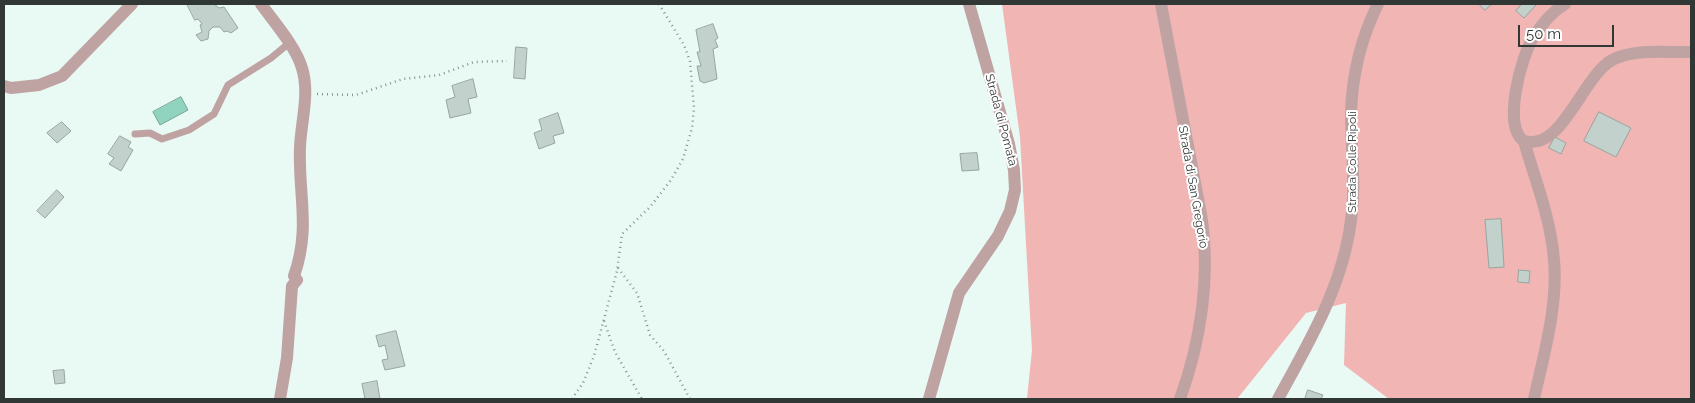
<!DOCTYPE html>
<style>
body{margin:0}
#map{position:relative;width:1695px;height:403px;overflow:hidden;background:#e9f9f4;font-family:Raleway,sans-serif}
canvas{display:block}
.frame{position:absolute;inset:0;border:5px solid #313735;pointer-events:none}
.scale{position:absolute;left:1518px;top:25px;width:96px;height:22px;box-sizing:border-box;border:2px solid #313735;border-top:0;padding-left:6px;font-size:15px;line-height:18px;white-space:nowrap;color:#313735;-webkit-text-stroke:4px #fff;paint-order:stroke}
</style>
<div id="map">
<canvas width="1695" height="403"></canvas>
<div class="frame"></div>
<div class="scale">50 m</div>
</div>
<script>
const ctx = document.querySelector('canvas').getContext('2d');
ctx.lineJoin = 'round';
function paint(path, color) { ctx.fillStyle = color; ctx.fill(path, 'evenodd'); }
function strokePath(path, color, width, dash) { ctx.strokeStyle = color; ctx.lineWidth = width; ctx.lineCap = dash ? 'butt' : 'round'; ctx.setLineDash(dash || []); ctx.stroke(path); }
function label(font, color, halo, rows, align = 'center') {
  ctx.font = font + ' Raleway,sans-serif'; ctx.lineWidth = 4; ctx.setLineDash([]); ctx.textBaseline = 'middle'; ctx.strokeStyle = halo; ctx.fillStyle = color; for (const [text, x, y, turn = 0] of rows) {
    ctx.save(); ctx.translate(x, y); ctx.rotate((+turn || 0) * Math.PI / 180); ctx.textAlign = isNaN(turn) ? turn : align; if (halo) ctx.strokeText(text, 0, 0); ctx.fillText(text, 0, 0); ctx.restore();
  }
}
paint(new Path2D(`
 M1002 4H1691V399H1389L1344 365 1346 303 1306 313 1237 399H1027L1032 350 1020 137Z`), '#f1b5b4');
const water = new Path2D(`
 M181 97 188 110 160 125 153 112Z`);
paint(water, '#90d4c0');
strokePath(water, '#74a596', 1);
const building = new Path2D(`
 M187 4H214L219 8 224 7 238 28 231 33 227 31 224 32 220 27H213L209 31 208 39 201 41 196 35 202 32 200 25 202 24 198 19 195 20Z
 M1479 4H1492L1485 10Z
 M1522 4H1537L1524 18 1516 11Z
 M713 24 718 38 715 40 718 47 713 49 717 79 704 83 700 81 697 66H701L697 52H700L696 30Z
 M516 47 527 48 525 79 514 78Z
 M473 79 477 97 468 99 471 113 450 118 446 100 455 97 452 86Z
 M1599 112 1631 128 1616 157 1584 141Z
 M558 113 564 133 553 136 555 143 539 149 534 133 542 130 539 120Z
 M62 122 71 131 57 143 47 133Z
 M120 136 131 142 128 147 133 150 121 171 109 164 114 158 108 154Z
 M1555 137 1566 143 1561 154 1549 148Z
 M977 153 979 170 962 171 960 154Z
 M57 190 64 197 45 218 37 211Z
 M1501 219 1504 267 1489 268 1485 220Z
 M1519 270 1530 271 1529 283 1518 282Z
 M396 331 405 366 385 370 382 360 388 359 385 345 379 347 376 336Z
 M64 370 65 383 55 384 53 371Z
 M377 381 380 399H365L362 384Z
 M1308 390 1323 395 1321 399H1305Z`);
paint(building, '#c2d1cc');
strokePath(building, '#97a5a0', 1);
strokePath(new Path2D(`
 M317 94 356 95 403 79 439 75 474 62 507 61
 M618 268 637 293 650 335 664 351 690 399
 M604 321 615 352 642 399
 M572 399 583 383 594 356 617 271 622 234 650 207 671 180 683 159 692 128 694 108 690 61 684 45 659 4`), '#88938f', 2.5, [1, 4]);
strokePath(new Path2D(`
 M135 134 150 133 162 139 189 130 214 114 228 85 271 58 288 44`), '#bfa3a2', 7);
strokePath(new Path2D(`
 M261 4C274 22 296 47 302 68 310 94 301 121 300 147 298 194 311 228 294 276L297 280 292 286 287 358 280 399
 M1565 4C1552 12 1541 25 1533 38 1521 57 1502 127 1524 141 1562 152 1582 77 1612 60 1635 48 1666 53 1691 52
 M4 86 11 88 39 85 62 76 132 4
 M1524 141C1535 180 1551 219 1554 260 1558 306 1544 354 1534 399
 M929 399 959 293 998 236 1010 211 1015 190 1014 170 1009 144 969 4
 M1278 399C1309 342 1343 286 1351 220 1356 185 1351 149 1351 114 1352 75 1361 38 1378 4`), '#bfa3a2', 12);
strokePath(new Path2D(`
 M1161 4 1201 214C1211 275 1201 341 1180 399`), '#bfa3a2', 12);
label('12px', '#313735', '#fff', [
 ["Strada di Pomata",1001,120,75],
 ["Strada Colle Ripoli",1352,162,-90],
 ["Strada di San Gregorio",1193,187,80]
]);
</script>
